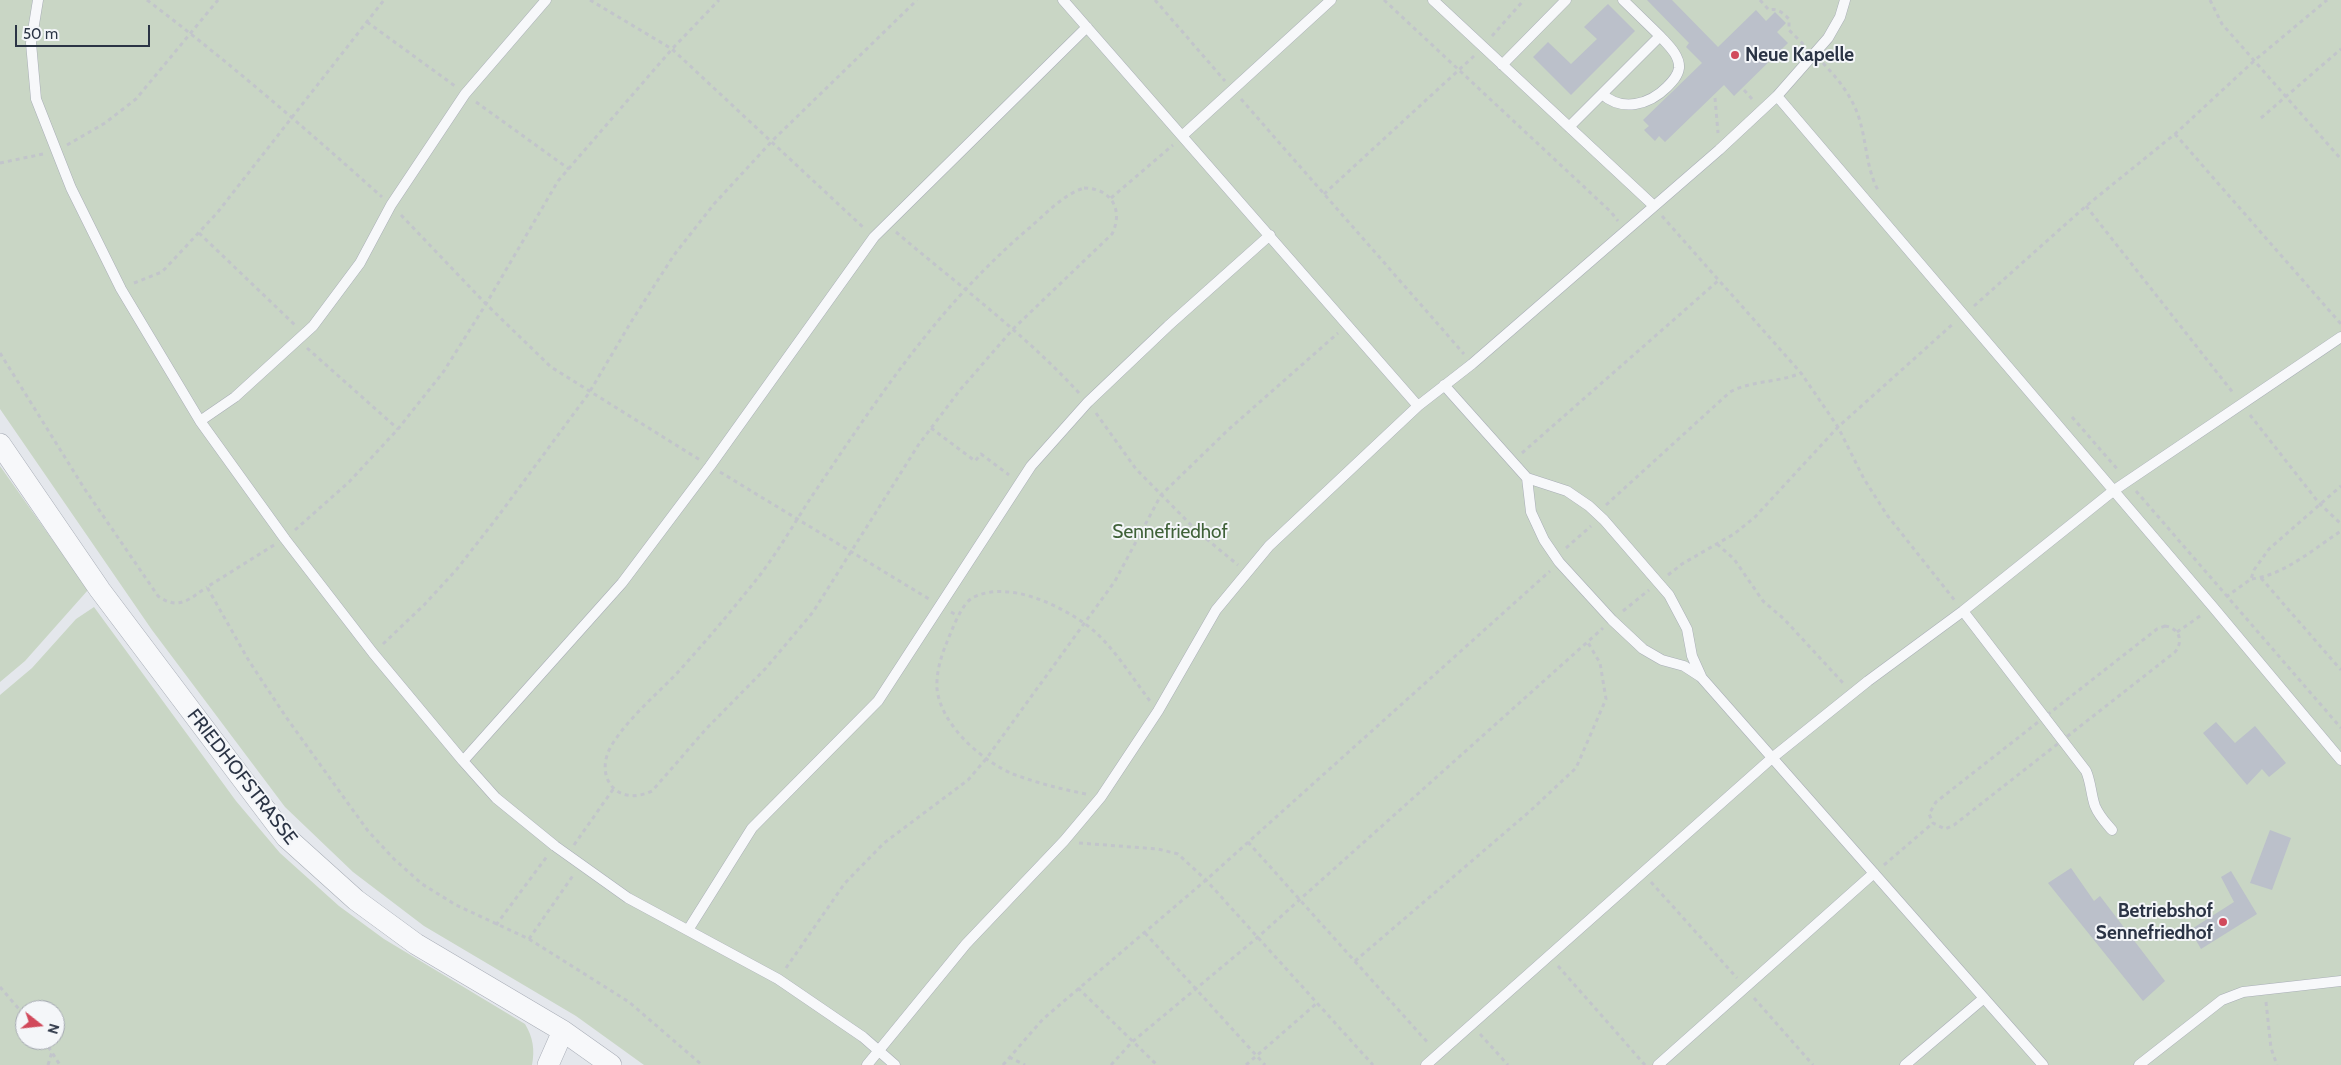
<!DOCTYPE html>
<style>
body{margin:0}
#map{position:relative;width:2341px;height:1065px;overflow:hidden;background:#e4e7ec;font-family:Cabin,sans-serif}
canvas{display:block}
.north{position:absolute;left:15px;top:1000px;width:50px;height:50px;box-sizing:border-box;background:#f4f6f9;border:1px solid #a4a8b1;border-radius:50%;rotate:106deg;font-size:14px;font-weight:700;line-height:20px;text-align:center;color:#2b3445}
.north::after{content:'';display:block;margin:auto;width:18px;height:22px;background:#d1495b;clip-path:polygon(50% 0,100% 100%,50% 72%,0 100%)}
.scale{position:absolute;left:15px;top:25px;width:135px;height:22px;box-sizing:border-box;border:2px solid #2b3445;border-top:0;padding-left:6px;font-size:15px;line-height:18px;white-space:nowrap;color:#2b3445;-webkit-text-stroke:4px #f4f6f9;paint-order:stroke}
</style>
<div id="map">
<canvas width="2341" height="1065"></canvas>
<div class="north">N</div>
<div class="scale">50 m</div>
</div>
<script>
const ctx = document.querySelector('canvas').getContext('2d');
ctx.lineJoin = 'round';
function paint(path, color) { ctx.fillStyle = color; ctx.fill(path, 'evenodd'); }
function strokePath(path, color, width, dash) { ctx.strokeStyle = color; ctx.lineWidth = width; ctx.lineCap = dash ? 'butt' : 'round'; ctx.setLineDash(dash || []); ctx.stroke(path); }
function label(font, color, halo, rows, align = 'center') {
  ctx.font = font + ' Cabin,sans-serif'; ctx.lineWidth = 4; ctx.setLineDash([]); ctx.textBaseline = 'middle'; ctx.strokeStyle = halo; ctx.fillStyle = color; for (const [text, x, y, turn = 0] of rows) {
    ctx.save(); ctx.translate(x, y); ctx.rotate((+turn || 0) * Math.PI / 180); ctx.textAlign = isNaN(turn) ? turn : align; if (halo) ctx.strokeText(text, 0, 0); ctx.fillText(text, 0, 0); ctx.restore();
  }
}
paint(new Path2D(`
 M0 0H2341V1065H644L576 1016 424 926 353 872 285 807 152 630 0 409Z
 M0 466 88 590 25 661 0 682Z
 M94 607 236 801 280 853 339 906 384 939 525 1024C533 1037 535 1050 532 1065H0V695L32 668 76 619ZM25 1010H55V1040H25Z`), '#c9d6c5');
paint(new Path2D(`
 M1647 0H1672L1718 47 1756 10 1766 21 1775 12 1786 23 1777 32 1788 43 1734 96 1724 85 1665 142 1659 136 1655 141 1644 130 1649 126 1643 120 1702 63 1686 47 1689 43Z
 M1608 4 1635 31 1571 95 1533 57 1548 42 1571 64 1597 39 1584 27Z
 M2216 722 2235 743 2255 726 2286 763 2269 777 2262 769 2247 785 2203 733Z
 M2270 830 2291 838 2272 890 2250 883Z
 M2071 868 2094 901 2100 896 2165 981 2143 1001 2048 883Z
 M2231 871 2257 914 2201 949 2190 930 2234 902 2221 877Z`), '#bbc0ca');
const service = new Path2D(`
 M38 0 31 43 36 99 71 188 121 289 200 421 285 539 373 653 463 761 496 798 555 846 628 898 778 979 863 1037 895 1065
 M1063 0 1418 406
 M1433 0 1654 206
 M1502 65 1566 0
 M1602 94C1622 112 1649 105 1667 87 1672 82 1678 76 1679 68 1680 55 1667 44 1660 36
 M1777 96 2213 607 2341 760
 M1569 127 1660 36 1623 0
 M1182 136 1331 0
 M1444 385 1527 478 1531 512 1544 540 1559 562 1612 620 1643 649 1662 660 1684 666 1701 677 2043 1065
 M200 421 235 397 313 326 360 263 391 205 465 94 546 0
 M1527 478 1567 491 1589 506 1604 520 1669 595 1687 629 1692 656 1701 676
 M1963 611 2086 771C2091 782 2091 795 2095 806 2099 816 2105 822 2112 830
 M463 761 622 583 710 466 874 237 1087 27
 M688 930 752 828 878 701 1031 466 1088 402 1168 326 1270 235
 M867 1065 966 944 1064 841 1101 797 1158 711 1216 610 1269 546 1418 406 1472 364 1719 150 1777 96 1828 38 1840 17 1845 0
 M1426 1065 1772 758 1868 681 1963 611 2113 491 2341 337
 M1658 1065 1874 873
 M1905 1065 1984 998
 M2139 1065 2222 1000 2243 992 2341 981`);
const minor = new Path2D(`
 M0 444 100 590 286 837 356 900 416 944 563 1031 611 1065
 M548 1065 563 1031`);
strokePath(service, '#a9aeb7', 11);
strokePath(minor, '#a9aeb7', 22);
strokePath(new Path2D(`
 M147 0C229 62 306 129 382 197
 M590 0 672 49 865 229
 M1155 0 1225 81
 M1384 0 1611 212 1618 221
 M1760 0 1769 10C1778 8 1783 13 1789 19V30L1804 45
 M2210 0 2222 24 2341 159
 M367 22 455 86
 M1492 36 1524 0
 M1823 63C1838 79 1852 96 1859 118 1867 143 1866 169 1879 192
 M1744 90 1753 100
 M1715 98 1718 133
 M1241 99 1464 354
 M476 102 569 169
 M2261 118 2341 49
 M2175 134 2341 324
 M67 145 105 123 136 99 218 0
 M0 163 43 154
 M1084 188C1111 188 1124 210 1112 234L1013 329 960 390 919 444 813 612 766 668 707 728 652 791C616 808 592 775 613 743 633 712 664 689 688 661 713 633 737 604 760 575 779 550 795 522 812 496 878 398 937 307 1028 229 1045 215 1062 195 1084 188Z
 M1324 194 1474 56
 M1111 198 1173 145
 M2086 206 2234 394
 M401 215 486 304 551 367 700 460
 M1662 216 1801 373 1838 427 1864 479 1887 515 1956 602
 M896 232C958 285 1024 333 1079 393
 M199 233 296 326
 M134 283 162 272 217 213 384 0
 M1974 306 2086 206 2175 134 2255 60 2327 0
 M307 348 398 429
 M0 353 84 488 158 596C179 611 189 599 207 587
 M1096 413 1136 469 1198 532 1238 565
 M2250 415 2319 503 2341 524
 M2072 417 2119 471
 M931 428 975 461 981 454 1009 475
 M1522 453 1719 280
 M720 472 929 599
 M2136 491 2341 728
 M1606 505 1730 392C1752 380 1778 383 1801 373
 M295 530 349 482 398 429 444 371 486 304 558 181 672 49 719 0
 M1717 544 1734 559 1763 601 1784 619 1844 684
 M274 545 207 587 249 661 286 717 368 831 394 859 422 884 456 905 529 939 629 1002 702 1065
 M1566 548 1591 526
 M1668 575 1682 564 1734 534 1755 517 1838 427 1954 323
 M2261 578 2341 670
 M2252 579C2284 575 2315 548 2341 531
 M2226 597 2251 579 2254 570 2269 549 2341 486
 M1623 611 1649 590
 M951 612 958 616
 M2165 626C2179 628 2184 641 2175 652L1954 825 1945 829 1933 823 1929 814 1936 802 2157 629Z
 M2177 632 2203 614
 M383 644 424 605 457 569 496 519 589 393 631 322 674 255 714 204 773 140 917 0
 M1086 794C1061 789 1037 783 1013 774 982 761 941 725 937 689 936 673 941 656 947 642 952 630 962 602 974 597 1008 581 1055 603 1084 623 1111 642 1130 675 1150 701
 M1248 842 1429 1044
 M1079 843 1158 849 1178 854 1206 880 1373 1065
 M574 845 614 788
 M1884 865 1933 823
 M1651 882 1737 978
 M496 925 548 855
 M1145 933 1265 1065
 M529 939 574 874
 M1355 961 1529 812 1576 768 1606 699 1600 663 1587 641
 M1558 966 1645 1065
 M786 968 845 883 884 843 968 780 986 759 1115 581 1161 495 1228 430 1338 333
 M0 987 25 1016
 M1078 988 1157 1065
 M1754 998 1813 1065
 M2266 1002 2271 1048 2277 1065
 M1480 1034 1508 1065
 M44 1040 60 1065
 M1009 1057 1025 1065
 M48 1065 52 1052
 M1003 1065 1043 1019 1206 880 1550 571
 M1111 1065 1132 1042 1258 937 1603 628
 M1246 1065 1317 1003`), '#c2c5cb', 3, [4, 4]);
strokePath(service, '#f7f8fa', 10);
strokePath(minor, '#f7f8fa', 21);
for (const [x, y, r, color] of [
 [1735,55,5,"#d1495b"],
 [2223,922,5,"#d1495b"]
]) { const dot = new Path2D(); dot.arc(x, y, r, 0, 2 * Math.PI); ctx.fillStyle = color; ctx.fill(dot); strokePath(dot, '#f4f6f9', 2); }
label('bold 19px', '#2b3445', '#f4f6f9', [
 ["Neue Kapelle",1745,55],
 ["Betriebshof",2213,911,"right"],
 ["Sennefriedhof",2213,933,"right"]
], 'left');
label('19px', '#3f6138', '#f4f6f9', [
 ["Sennefriedhof",1170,532]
]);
label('19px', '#2b3445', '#f4f6f9', [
 ["FRIEDHOFSTRASSE",242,777,52]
]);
</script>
